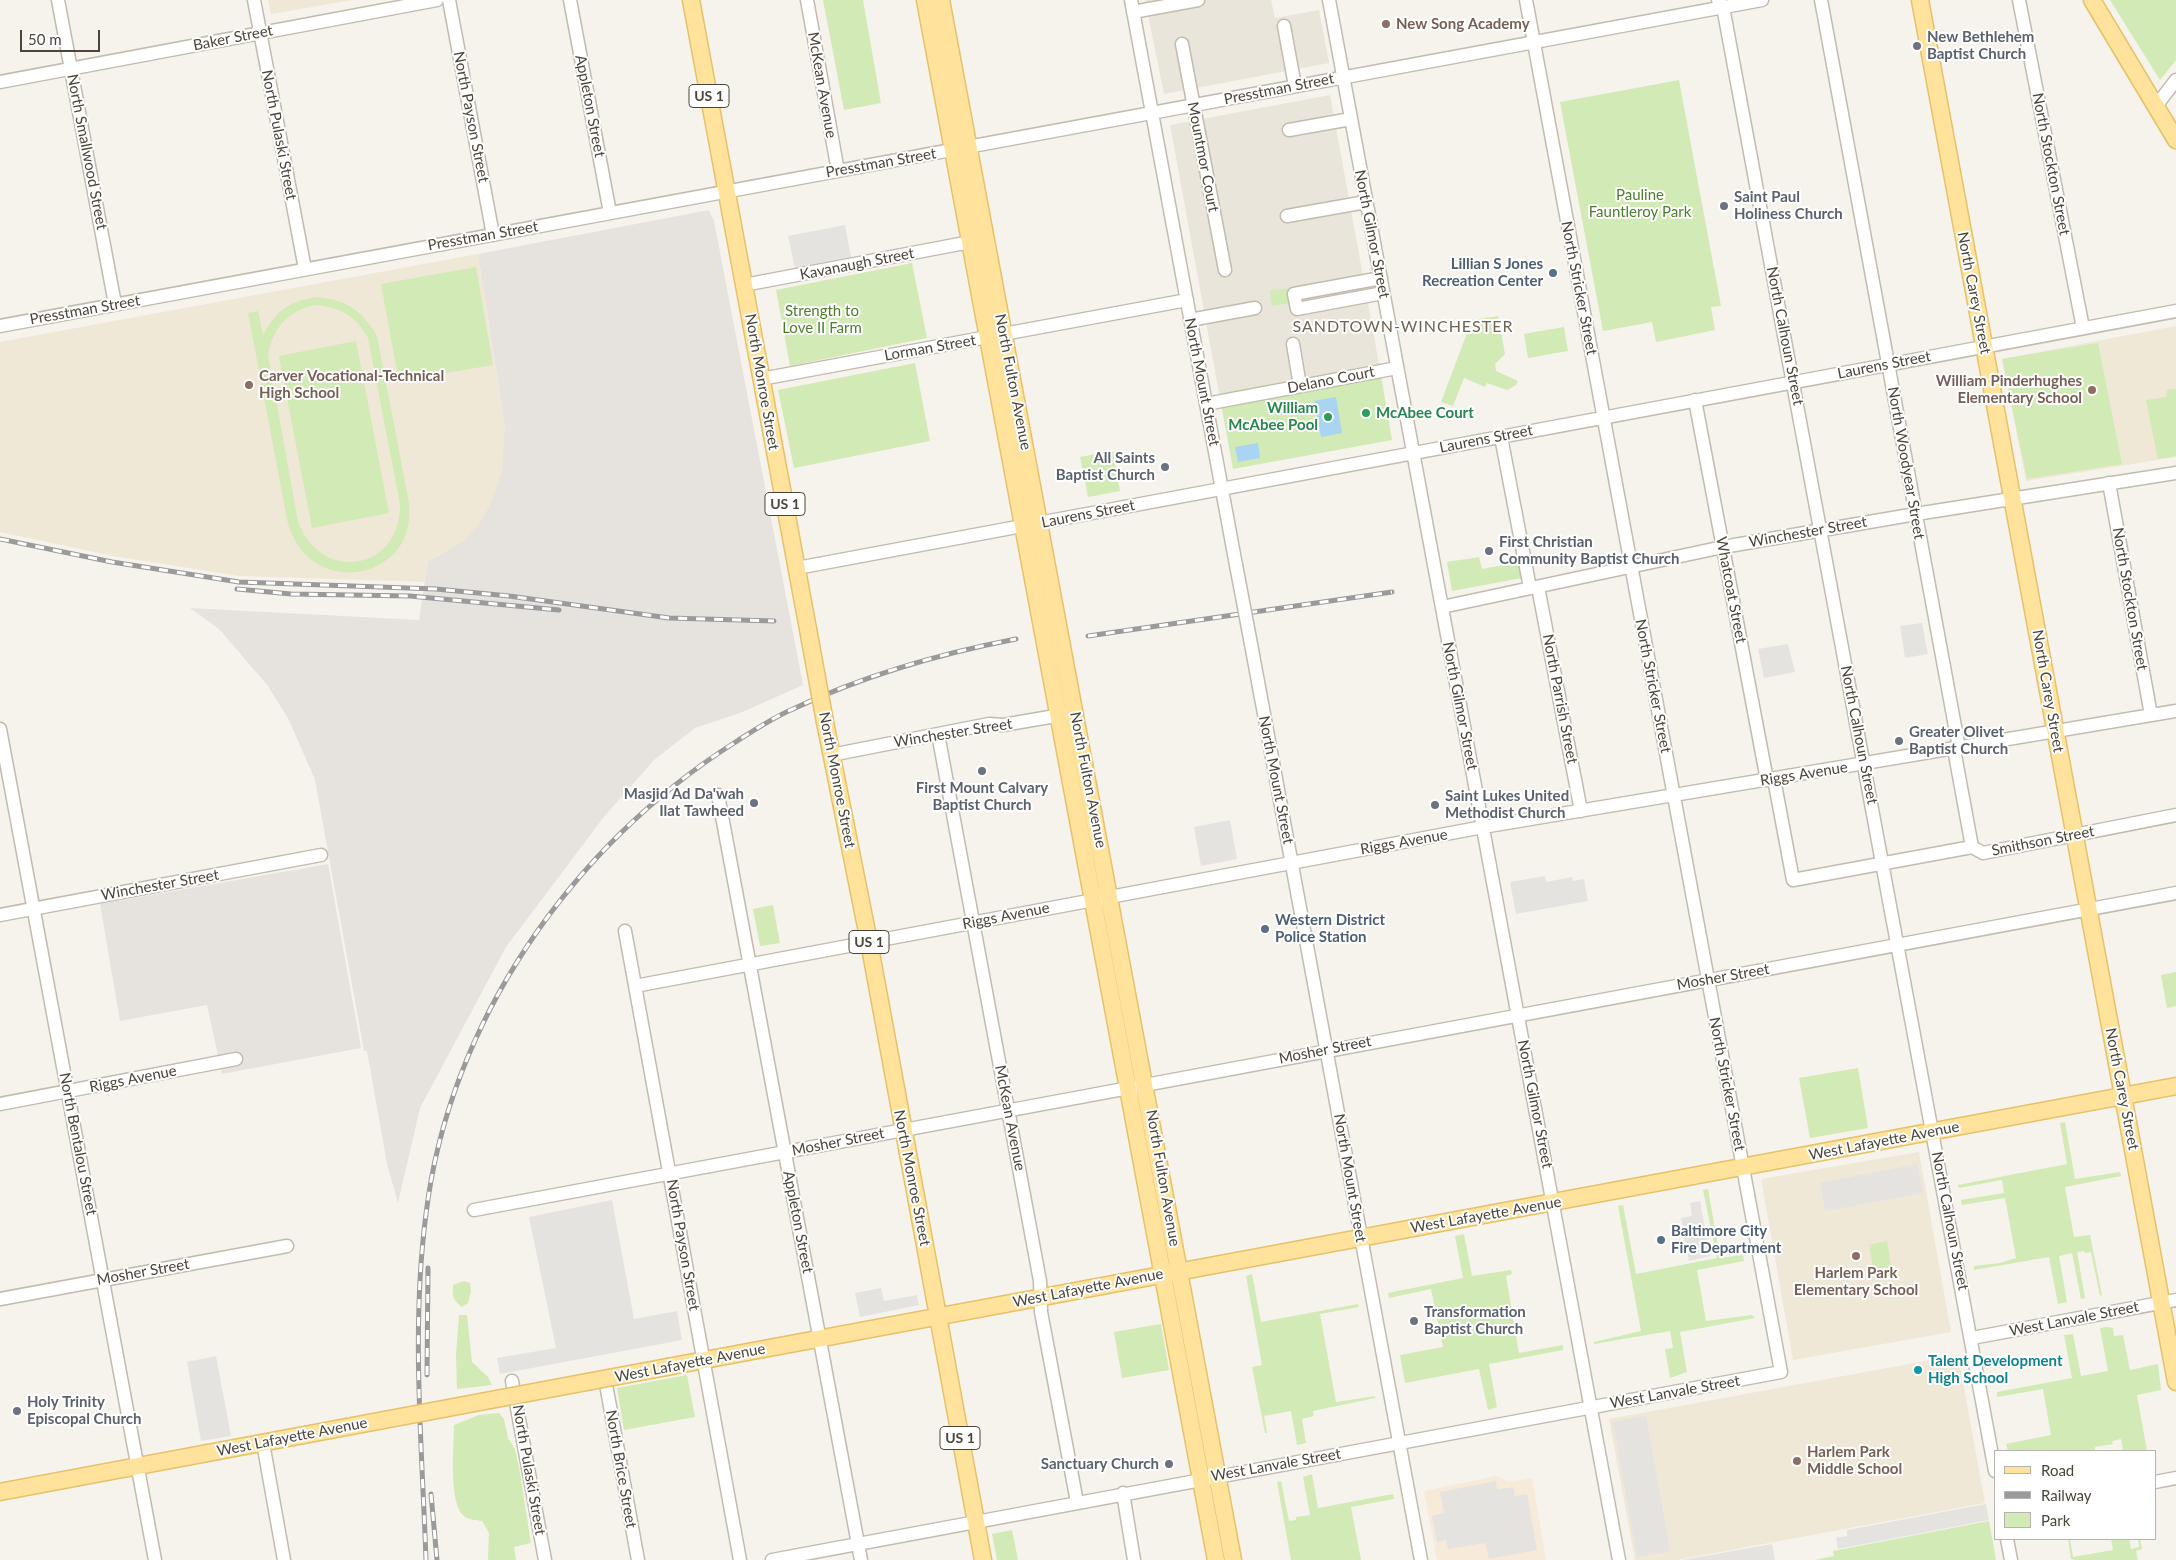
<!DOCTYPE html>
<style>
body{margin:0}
#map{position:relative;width:2176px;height:1560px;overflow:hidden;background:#f6f3ec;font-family:Lato,sans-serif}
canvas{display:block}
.legend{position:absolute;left:1994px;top:1450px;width:162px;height:90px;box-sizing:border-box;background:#fff;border:1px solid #b7b4b0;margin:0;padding:6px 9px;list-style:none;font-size:15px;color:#4b4439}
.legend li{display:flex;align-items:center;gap:10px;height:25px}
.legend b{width:25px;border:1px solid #b7b4b0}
.scale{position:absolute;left:20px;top:30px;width:80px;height:22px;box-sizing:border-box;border:2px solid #4b4439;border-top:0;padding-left:6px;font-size:15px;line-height:18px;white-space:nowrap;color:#4b4439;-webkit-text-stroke:4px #fff;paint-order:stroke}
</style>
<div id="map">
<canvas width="2176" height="1560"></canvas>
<ul class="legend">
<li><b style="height:6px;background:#ffe39c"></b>Road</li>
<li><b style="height:6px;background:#9a9a9a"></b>Railway</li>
<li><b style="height:14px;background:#d2eab5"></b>Park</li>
</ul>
<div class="scale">50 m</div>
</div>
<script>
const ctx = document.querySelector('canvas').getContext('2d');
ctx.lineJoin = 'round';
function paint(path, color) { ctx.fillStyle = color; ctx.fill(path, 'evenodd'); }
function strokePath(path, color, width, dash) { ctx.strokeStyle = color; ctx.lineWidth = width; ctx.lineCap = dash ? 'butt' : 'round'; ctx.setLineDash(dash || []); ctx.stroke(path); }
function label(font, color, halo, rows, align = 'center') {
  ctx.font = font + ' Lato,sans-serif'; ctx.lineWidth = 4; ctx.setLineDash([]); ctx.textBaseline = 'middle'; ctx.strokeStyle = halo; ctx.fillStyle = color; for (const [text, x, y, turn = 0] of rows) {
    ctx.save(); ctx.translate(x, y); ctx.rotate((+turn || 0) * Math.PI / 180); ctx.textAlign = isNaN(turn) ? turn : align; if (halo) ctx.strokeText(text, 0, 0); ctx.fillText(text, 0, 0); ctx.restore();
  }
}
paint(new Path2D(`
 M1145 0H1271L1275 18 1319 10 1329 63 1164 94Z
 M1330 95 1379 364 1219 393 1170 125Z`), '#eae5da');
paint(new Path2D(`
 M1496 1476 1509 1482 1532 1478 1546 1560H1437L1424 1491Z`), '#f7ead8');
paint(new Path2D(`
 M709 210 714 221 803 685 740 713 695 728 654 760 603 818 506 947 420 1108 398 1203 387 1164 367 1051H364L315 780 289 720 268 686 219 629 190 608 419 620 428 562 464 540 505 427 478 254Z
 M328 864 361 1048 222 1074 207 1005 120 1021 100 904Z`), '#e6e2dd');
paint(new Path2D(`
 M268 0H353L271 14Z
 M478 254 505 427 502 472 490 505 480 523 464 540 428 562 426 582 239 576 113 556 0 532V342Z
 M2176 326V457L2026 481 2002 359Z
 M1919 1152 1951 1332 1793 1360 1761 1179Z
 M1958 1355 1985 1503 1677 1560H1635L1609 1419Z`), '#efe8d6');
paint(new Path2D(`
 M823 0H863L881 103 844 110Z
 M2110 0H2176V60L2160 80Z
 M1679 80 1721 306 1711 307 1715 330 1656 342 1652 322 1603 331 1560 102Z
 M912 263 927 338 790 366 776 290Z
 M476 267 493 365 399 381 381 284Z
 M1289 288 1291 303 1272 306 1270 291Z
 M315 297C345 299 362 310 377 336L409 503C410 516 409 529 403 541 384 577 332 583 305 554 296 545 292 535 288 524L248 313 258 311 263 335C277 310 287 303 315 297ZM315 305C340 307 356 316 368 338L400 504C401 571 322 584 298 522L268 355C273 328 287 311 315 305Z
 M1498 316 1505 354 1495 364 1496 371 1518 381 1516 385 1507 390 1487 383 1485 387 1464 378 1453 406 1441 402 1472 320Z
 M1564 327 1568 351 1528 358 1524 334Z
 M356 341 389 513 312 528 279 356Z
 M2098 343 2122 464 2027 479 2002 359Z
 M915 363 930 441 794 468 778 390Z
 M1379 364 1392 440 1233 469 1219 393Z
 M2176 389V456L2158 459 2146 400 2166 397 2167 390Z
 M1113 451 1120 491 1088 497 1080 457Z
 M1479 557 1482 569 1519 562 1522 578 1452 591 1447 562Z
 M773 905 780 943 760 946 753 909Z
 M2176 972V1006L2167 1008 2161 975Z
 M1858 1068 1868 1128 1810 1138 1799 1078Z
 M2065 1122 2075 1179 2120 1172 2121 1176 2065 1187 2074 1237 2090 1235 2102 1295 2100 1296 2091 1252 2085 1253 2084 1251 2077 1252 2085 1298 2081 1299 2072 1253 2059 1256 2067 1302 2058 1304 2049 1257 1974 1270V1266L2000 1263 2016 1258 2005 1198 1962 1205 1961 1200 2004 1193 2002 1180 1959 1188 1958 1185 2067 1164 2060 1123Z
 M1708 1189 1720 1258 1743 1255 1744 1261 1697 1270 1706 1321 1752 1315 1755 1318 1680 1332 1687 1372 1670 1378 1665 1349 1673 1348 1670 1331 1594 1344V1342L1641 1331 1618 1206 1623 1205 1636 1274 1717 1258 1703 1190Z
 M1464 1234 1472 1276 1511 1270 1512 1274 1506 1276 1519 1353 1563 1345V1350L1489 1364 1497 1407 1488 1410 1479 1369 1405 1383 1400 1355 1443 1347 1431 1289 1389 1298 1388 1293 1463 1278 1455 1236Z
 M1887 1241 1892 1274 1875 1277 1869 1245Z
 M1252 1274 1261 1322 1358 1304 1359 1307 1320 1314 1336 1402 1375 1396V1398L1313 1411 1314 1416 1302 1419 1306 1443 1297 1445 1291 1411 1264 1416 1267 1433H1265L1252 1367 1262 1365 1246 1276Z
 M464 1281 470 1283 471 1291 468 1303 462 1307C453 1300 452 1296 453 1285Z
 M459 1315H467L472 1362 488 1377 492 1385 457 1389 456 1355Z
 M1161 1324 1169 1370 1122 1378 1114 1332Z
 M2106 1327 2113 1328 2114 1336 2123 1335 2130 1370 2158 1364 2161 1390 2137 1395 2147 1451H2123L2121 1439 2112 1441 2113 1444 2095 1447V1451H2008L2006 1444 2051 1435 2043 1389 1997 1397V1392L2072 1378 2064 1335 2073 1334 2081 1376 2108 1371 2100 1328Z
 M687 1375 695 1417 624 1430 617 1388Z
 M499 1413 504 1419 508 1438 515 1449 519 1467 531 1543 514 1547 516 1560H488L489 1533 482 1521C477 1520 468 1520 464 1516 448 1504 454 1445 454 1425L479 1415Z
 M1312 1474 1318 1508 1393 1494 1394 1499 1351 1507 1361 1560H1291L1277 1482 1281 1481 1289 1521 1296 1520V1517L1310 1515 1303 1477Z
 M1989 1521 1996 1560H1814L1834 1556 1833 1551Z
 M1012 1530 1018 1560H997L992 1534Z
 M2068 1539H2070L2073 1557 2113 1550 2111 1539H2129L2131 1549 2139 1547 2138 1539H2140L2142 1549 2136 1551 2138 1560H2075L2071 1559Z`), '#d2eab5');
paint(new Path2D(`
 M845 225 851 257 795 268 788 236Z
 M1922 623 1928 654 1905 658 1900 626Z
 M1788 644 1795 672 1764 678 1758 649Z
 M1230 820 1237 859 1201 866 1194 827Z
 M1545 876 1546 882 1572 877 1573 881 1584 879 1588 901 1516 914 1510 882Z
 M1917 1164 1923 1193 1825 1211 1820 1183Z
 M612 1200 634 1319 677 1311 682 1340 500 1374 497 1358 556 1348 529 1217Z
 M1700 1201 1710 1256 1689 1261 1681 1218 1692 1216 1690 1203Z
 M881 1288 884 1301 917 1295 919 1305 860 1317 855 1293Z
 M216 1356 231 1436 201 1441 187 1362Z
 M1646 1416 1670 1551 1637 1557 1613 1422Z
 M1496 1481 1497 1490 1513 1487 1515 1496 1527 1494 1537 1550 1489 1559 1485 1543 1448 1549 1446 1540 1437 1542 1432 1516 1444 1513 1440 1492Z
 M1986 1504 1989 1520 1838 1549 1836 1538 1847 1536V1530Z
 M1772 1544 1775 1560H1682Z`), '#e5e3e0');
paint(new Path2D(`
 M1336 397 1342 433 1321 437 1314 401Z
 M1258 443 1260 458 1238 462 1235 447Z`), '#a9d4f2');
const minor = new Path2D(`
 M58 0 115 304
 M254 0 305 269
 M449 0 493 235
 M570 0 610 213
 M807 0 838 171
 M1131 0 1236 565
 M1329 0 1619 1560
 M1718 0 1723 7 1995 1471
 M1821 0 1959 748
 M2019 0 2083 328
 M1133 12 1198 0
 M1284 26 1295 86
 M1182 44 1225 270
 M0 82 437 0
 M2156 106 2176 80
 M1289 130 1351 119
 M1287 216 1366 202
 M1381 278 1294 294 1297 309 1383 293
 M744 285 970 242
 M1190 320 1255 308
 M0 326 1762 0
 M1293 344 1300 386
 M761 379 1187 300
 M1695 400 1767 780
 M1206 404 1397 368
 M1501 437 1530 588
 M2109 483 2151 715
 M797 568 2176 311
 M1538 587 1581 811
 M1442 607 1723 547 1916 514 2176 473
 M1251 644 1421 1560
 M0 729 155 1560
 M938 734 1040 1281 1041 1312 1077 1502
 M1954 749 1972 847
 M831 755 989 724 1003 725 1067 714
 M1774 779 1793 880 1972 847 1983 853 2176 815
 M718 795 861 1560
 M0 915 321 855
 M625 931 740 1560
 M635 986 1483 827 2176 711
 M0 1104 236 1059
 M474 1210 2176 893
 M0 1299 287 1246
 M1972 1338 2176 1300
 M597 1380 605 1379 638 1560
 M512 1381 545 1560
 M263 1443 284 1560
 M2155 1482 2176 1478
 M1123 1493 1134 1560
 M2007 1539 2011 1560
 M772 1560 1781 1372 1526 0`);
const major = new Path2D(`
 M691 0 808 629
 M925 0 1216 1560
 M941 0 1233 1560
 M1920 0 2176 1382
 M2092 0 2176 140
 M825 722 869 942 983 1560
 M667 1367 2176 1086
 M0 1492 384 1420`);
strokePath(minor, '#c2bbae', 15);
strokePath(major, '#e6c16a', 19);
strokePath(minor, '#fff', 12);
strokePath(major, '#ffe39c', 16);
const rail = new Path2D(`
 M0 539 112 562 239 582 436 589 509 596 669 618 774 621
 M237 589 291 594 410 596 559 610
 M1088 636 1392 592
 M427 1375 428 1268
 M431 1494 437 1560
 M426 1560C422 1445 411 1328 426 1214 449 1022 572 846 734 743 753 731 772 718 793 709 865 675 938 654 1016 639`);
strokePath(rail, '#9a9a9a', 5);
strokePath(rail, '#fff', 3, [9]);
const minorBridge = new Path2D(`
 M1236 565 1251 644`);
const majorBridge = new Path2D(`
 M808 629 825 722
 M384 1420 667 1367`);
strokePath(minorBridge, '#c2bbae', 15, []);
strokePath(majorBridge, '#e6c16a', 19, []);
strokePath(minorBridge, '#fff', 12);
strokePath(majorBridge, '#ffe39c', 16);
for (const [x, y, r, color] of [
 [1386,24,5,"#8d6e63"],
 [1917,46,5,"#6b7280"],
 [1724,206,5,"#6b7280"],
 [1553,273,5,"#5c6f8a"],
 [249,385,5,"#8d6e63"],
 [2092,390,5,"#8d6e63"],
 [1366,413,5,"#2e9e5b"],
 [1328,417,5,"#2e9e5b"],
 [1165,467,5,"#6b7280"],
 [1489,551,5,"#6b7280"],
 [1899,741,5,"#6b7280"],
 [982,771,5,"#6b7280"],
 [754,803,5,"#6b7280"],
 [1435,805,5,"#6b7280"],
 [1265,929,5,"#5c6f8a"],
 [1661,1240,5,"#5c6f8a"],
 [1856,1256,5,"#8d6e63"],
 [1414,1321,5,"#6b7280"],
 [1918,1370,5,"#0f9aa8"],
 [17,1411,5,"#6b7280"],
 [1797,1461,5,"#8d6e63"],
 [1169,1464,5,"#6b7280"]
]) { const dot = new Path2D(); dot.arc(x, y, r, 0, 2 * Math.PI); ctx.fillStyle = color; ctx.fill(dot); strokePath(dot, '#fff', 2); }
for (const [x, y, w] of [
 [709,96,40],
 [785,504,40],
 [869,942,40],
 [960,1438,40]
]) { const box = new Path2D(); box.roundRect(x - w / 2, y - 11.5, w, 23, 4); ctx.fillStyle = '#fff'; ctx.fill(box); strokePath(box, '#4b4439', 1); }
label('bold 14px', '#4b4439', null, [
 ["US 1",709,96],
 ["US 1",785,504],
 ["US 1",869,942],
 ["US 1",960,1438]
]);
label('bold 15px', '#785e54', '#fff', [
 ["New Song Academy",1396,24],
 ["Carver Vocational-Technical",259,376],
 ["High School",259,393],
 ["William Pinderhughes",2082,381,"right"],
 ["Elementary School",2082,398,"right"],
 ["Harlem Park",1856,1273,"center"],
 ["Elementary School",1856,1290,"center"],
 ["Harlem Park",1807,1452],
 ["Middle School",1807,1469]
], 'left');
label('bold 15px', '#5b616d', '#fff', [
 ["New Bethlehem",1927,37],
 ["Baptist Church",1927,54],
 ["Saint Paul",1734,197],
 ["Holiness Church",1734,214],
 ["All Saints",1155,458,"right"],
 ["Baptist Church",1155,475,"right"],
 ["First Christian",1499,542],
 ["Community Baptist Church",1499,559],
 ["Greater Olivet",1909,732],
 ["Baptist Church",1909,749],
 ["First Mount Calvary",982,788,"center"],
 ["Baptist Church",982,805,"center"],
 ["Masjid Ad Da'wah",744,794,"right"],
 ["Ilat Tawheed",744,811,"right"],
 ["Saint Lukes United",1445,796],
 ["Methodist Church",1445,813],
 ["Transformation",1424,1312],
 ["Baptist Church",1424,1329],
 ["Holy Trinity",27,1402],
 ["Episcopal Church",27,1419],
 ["Sanctuary Church",1159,1464,"right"]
], 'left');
label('15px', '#4b4439', '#fff', [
 ["Baker Street",233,38,-11],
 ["McKean Avenue",822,85,80],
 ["Presstman Street",1279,89,-11],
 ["Appleton Street",590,106,79],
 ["North Payson Street",471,117,79],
 ["North Pulaski Street",279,135,79],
 ["North Smallwood Street",87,152,79],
 ["Mountmor Court",1203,157,79],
 ["Presstman Street",881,163,-10],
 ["North Stockton Street",2051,164,79],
 ["North Gilmor Street",1372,234,79],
 ["Presstman Street",483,236,-10],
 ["Kavanaugh Street",857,264,-11],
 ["North Stricker Street",1579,288,79],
 ["North Carey Street",1974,293,79],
 ["Presstman Street",85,310,-10],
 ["North Calhoun Street",1785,336,79],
 ["Lorman Street",930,348,-10],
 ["Laurens Street",1884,365,-11],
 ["Delano Court",1331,380,-11],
 ["North Monroe Street",762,382,80],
 ["North Fulton Avenue",1013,382,79],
 ["North Mount Street",1202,382,79],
 ["Laurens Street",1486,439,-11],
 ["North Woodyear Street",1906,463,80],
 ["Laurens Street",1088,514,-11],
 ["Winchester Street",1808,532,-10],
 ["Whatcoat Street",1731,590,79],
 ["North Stockton Street",2130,599,80],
 ["North Stricker Street",1653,686,79],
 ["North Carey Street",2048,691,80],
 ["North Parrish Street",1560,699,79],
 ["North Gilmor Street",1460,706,79],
 ["Winchester Street",953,733,-9],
 ["North Calhoun Street",1859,735,79],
 ["Riggs Avenue",1804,774,-9],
 ["North Monroe Street",837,780,79],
 ["North Fulton Avenue",1088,780,79],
 ["North Mount Street",1276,780,79],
 ["Smithson Street",2043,841,-11],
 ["Riggs Avenue",1404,842,-10],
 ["Winchester Street",160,885,-10],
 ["Riggs Avenue",1006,916,-11],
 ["Mosher Street",1723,977,-10],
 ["Mosher Street",1325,1050,-11],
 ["Riggs Avenue",133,1079,-11],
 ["North Stricker Street",1727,1084,79],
 ["North Carey Street",2122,1089,79],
 ["North Gilmor Street",1535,1104,79],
 ["McKean Avenue",1010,1118,79],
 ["West Lafayette Avenue",1884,1141,-11],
 ["Mosher Street",838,1142,-11],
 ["North Bentalou Street",78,1144,79],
 ["North Monroe Street",912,1178,79],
 ["North Fulton Avenue",1163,1178,80],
 ["North Mount Street",1350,1178,80],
 ["West Lafayette Avenue",1486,1215,-10],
 ["North Calhoun Street",1950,1221,79],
 ["Appleton Street",798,1222,79],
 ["North Payson Street",683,1245,80],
 ["Mosher Street",143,1272,-10],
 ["West Lafayette Avenue",1088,1288,-11],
 ["West Lanvale Street",2074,1319,-11],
 ["West Lafayette Avenue",690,1363,-11],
 ["West Lanvale Street",1675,1392,-10],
 ["West Lafayette Avenue",292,1437,-11],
 ["West Lanvale Street",1276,1465,-10],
 ["North Brice Street",621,1469,80],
 ["North Pulaski Street",529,1470,80]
]);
label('15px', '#4a7f2a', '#fff', [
 ["Pauline",1640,195],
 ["Fauntleroy Park",1640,212],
 ["Strength to",822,311],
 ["Love II Farm",822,328]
]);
label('bold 15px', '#4e5e75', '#fff', [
 ["Lillian S Jones",1543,264,"right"],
 ["Recreation Center",1543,281,"right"],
 ["Western District",1275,920],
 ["Police Station",1275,937],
 ["Baltimore City",1671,1231],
 ["Fire Department",1671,1248]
], 'left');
label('bold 15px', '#27864d', '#fff', [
 ["William",1318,408],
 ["McAbee Pool",1318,425],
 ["McAbee Court",1376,413,"left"]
], 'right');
label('bold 15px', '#0d838f', '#fff', [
 ["Talent Development",1928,1361],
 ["High School",1928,1378]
], 'left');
ctx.letterSpacing = '1px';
label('16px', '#6e6250', '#fff', [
 ["SANDTOWN-WINCHESTER",1403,327]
]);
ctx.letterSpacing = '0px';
</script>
